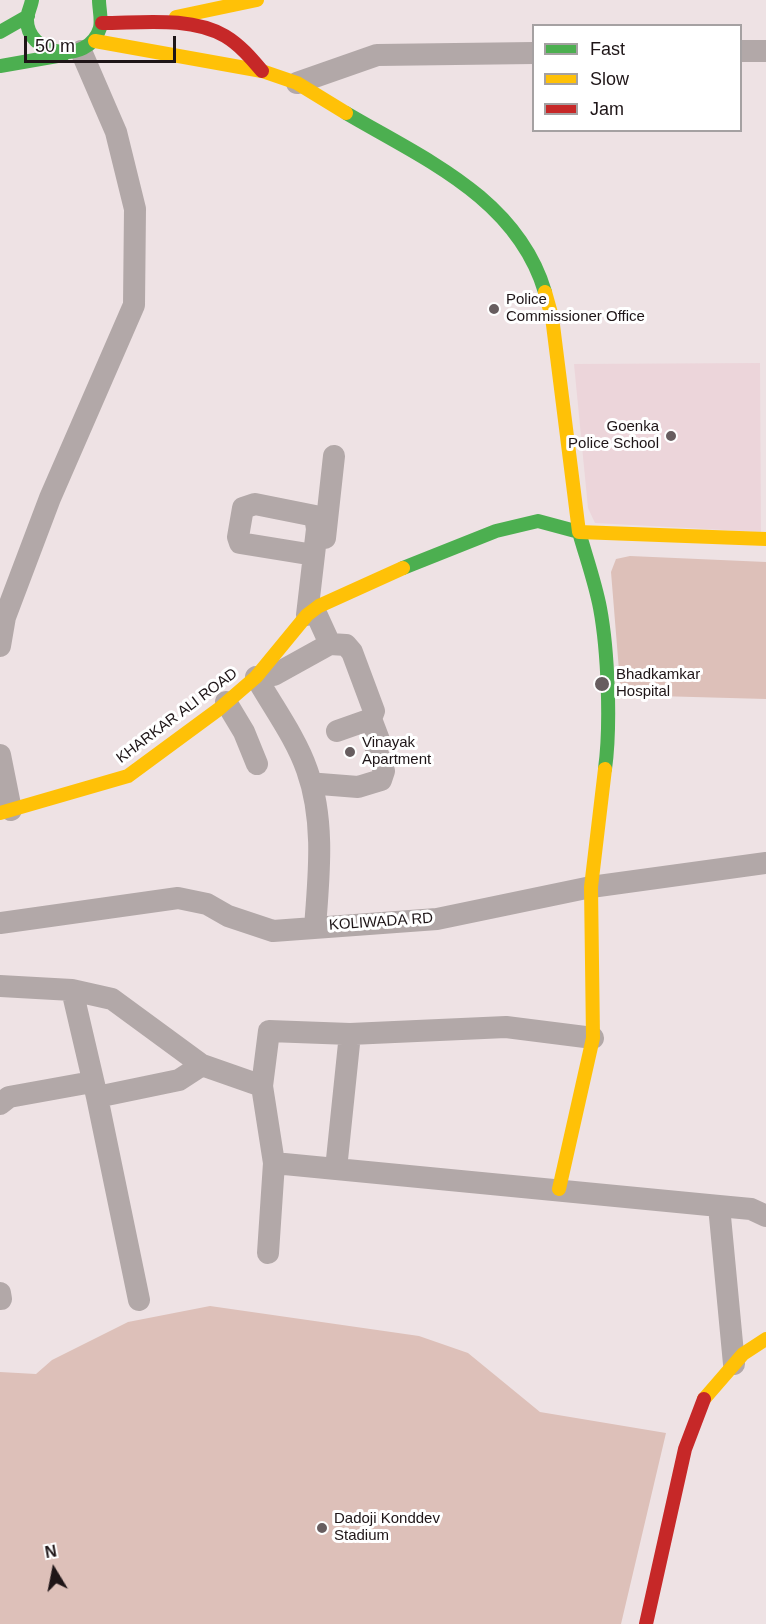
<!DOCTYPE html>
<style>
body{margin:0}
#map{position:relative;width:766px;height:1624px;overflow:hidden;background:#eee2e4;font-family:Arial,sans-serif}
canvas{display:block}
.legend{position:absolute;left:532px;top:24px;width:210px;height:108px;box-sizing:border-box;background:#fff;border:2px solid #a5a1a2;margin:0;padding:8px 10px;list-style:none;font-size:18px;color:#1e1517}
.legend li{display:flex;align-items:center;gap:12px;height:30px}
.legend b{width:30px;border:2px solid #a5a1a2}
.north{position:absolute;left:24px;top:1540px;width:60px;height:60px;-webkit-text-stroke:4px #fff;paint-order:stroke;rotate:350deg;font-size:16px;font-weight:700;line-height:24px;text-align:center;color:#1e1517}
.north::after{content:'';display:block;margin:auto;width:21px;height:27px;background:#1e1517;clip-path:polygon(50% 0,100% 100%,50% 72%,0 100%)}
.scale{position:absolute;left:24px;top:36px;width:152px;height:27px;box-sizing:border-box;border:3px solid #1e1517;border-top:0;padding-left:8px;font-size:18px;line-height:21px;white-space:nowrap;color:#1e1517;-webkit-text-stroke:4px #fff;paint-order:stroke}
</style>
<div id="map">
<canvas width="766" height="1624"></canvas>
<ul class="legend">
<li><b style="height:8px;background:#4caf50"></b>Fast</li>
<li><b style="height:8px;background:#ffc107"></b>Slow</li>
<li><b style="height:8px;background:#c62828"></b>Jam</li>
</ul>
<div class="north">N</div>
<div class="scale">50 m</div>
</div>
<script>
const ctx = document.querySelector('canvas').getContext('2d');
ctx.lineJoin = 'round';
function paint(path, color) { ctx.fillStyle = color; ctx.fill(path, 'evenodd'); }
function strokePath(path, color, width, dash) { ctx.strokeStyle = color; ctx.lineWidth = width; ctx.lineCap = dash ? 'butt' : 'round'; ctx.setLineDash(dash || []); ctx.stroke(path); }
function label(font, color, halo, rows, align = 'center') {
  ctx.font = font + ' Arial,sans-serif'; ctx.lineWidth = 6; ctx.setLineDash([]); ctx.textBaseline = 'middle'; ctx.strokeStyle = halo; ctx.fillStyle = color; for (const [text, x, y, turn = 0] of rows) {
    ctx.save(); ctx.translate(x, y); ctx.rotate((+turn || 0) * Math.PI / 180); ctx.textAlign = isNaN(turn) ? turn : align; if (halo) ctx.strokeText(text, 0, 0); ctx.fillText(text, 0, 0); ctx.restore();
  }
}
paint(new Path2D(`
 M760 363 761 532 595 523 588 508 574 364Z`), '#ecd5da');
paint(new Path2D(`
 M630 556 766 562V699L621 695 611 572 616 559Z
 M210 1306 419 1336 468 1353 540 1412 666 1433 621 1624H0V1372L36 1374 52 1360 128 1322Z`), '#ddc0b9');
strokePath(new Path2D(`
 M740 51H766
 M297 83 377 55 534 53
 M325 538 334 456
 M314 609 330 644 346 645 352 652 374 711 371 719 379 740 375 746 384 771 381 780 358 787 320 784
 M307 615 317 529 315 516 255 504 243 508 238 537 240 543 314 555
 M0 646 5 617 50 498 134 305 135 209 116 132 81 51
 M274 675 330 644
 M256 677C273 707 296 738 307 770 325 820 319 875 315 927
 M226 702 244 732 257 764
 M337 731 371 719
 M0 755 11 810
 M0 923 178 898 207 904 228 916 273 931 437 919 591 887 766 863
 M0 986 72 990 112 999 202 1065 179 1080 97 1097 72 990
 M202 1065 262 1086 274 1163 719 1206 751 1209 766 1216
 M262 1086 269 1031 350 1034 506 1027 593 1038
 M97 1097 139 1300
 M0 1104 9 1097 92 1082
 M336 1169 350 1034
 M719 1206 734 1364
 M268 1253 274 1163
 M0 1293 1 1299`), '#b2a8a8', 22);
strokePath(new Path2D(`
 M32 0C31 6 28 12 27 18 25 55 88 67 100 28 102 20 99 8 99 0
 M0 32 28 16
 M0 66 63 55
 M346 113C424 159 517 198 545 292
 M403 568 496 531 538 521 579 532C586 557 595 582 600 608 608 651 611 725 605 769`), '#4caf50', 14);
strokePath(new Path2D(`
 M176 17 257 0
 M95 41 262 71 297 83 346 113
 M545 292 552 317 579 532 766 539
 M0 813 128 776 219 709 256 677 307 615 319 606 403 568
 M559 1189 593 1038 591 887 605 769
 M704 1399 743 1354 766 1339`), '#ffc107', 14);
strokePath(new Path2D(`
 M102 23C141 23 190 16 225 36 240 45 251 58 262 71
 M646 1624 685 1449 704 1399`), '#c62828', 14);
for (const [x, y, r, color] of [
 [494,309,6,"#675d5f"],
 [671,436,6,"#675d5f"],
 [602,684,8,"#675d5f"],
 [350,752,6,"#675d5f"],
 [322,1528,6,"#675d5f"]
]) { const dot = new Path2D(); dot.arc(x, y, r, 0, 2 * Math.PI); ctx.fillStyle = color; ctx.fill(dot); strokePath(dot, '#fff', 2); }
label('15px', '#1e1517', '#fff', [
 ["Police",506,300],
 ["Commissioner Office",506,317],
 ["Goenka",659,427,"right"],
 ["Police School",659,444,"right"],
 ["Bhadkamkar",616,675],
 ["Hospital",616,692],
 ["Vinayak",362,743],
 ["Apartment",362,760],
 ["Dadoji Konddev",334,1519],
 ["Stadium",334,1536]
], 'left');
label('15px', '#1e1517', '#fff', [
 ["KHARKAR ALI ROAD",177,716,-37],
 ["KOLIWADA RD",381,922,-4]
]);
</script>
